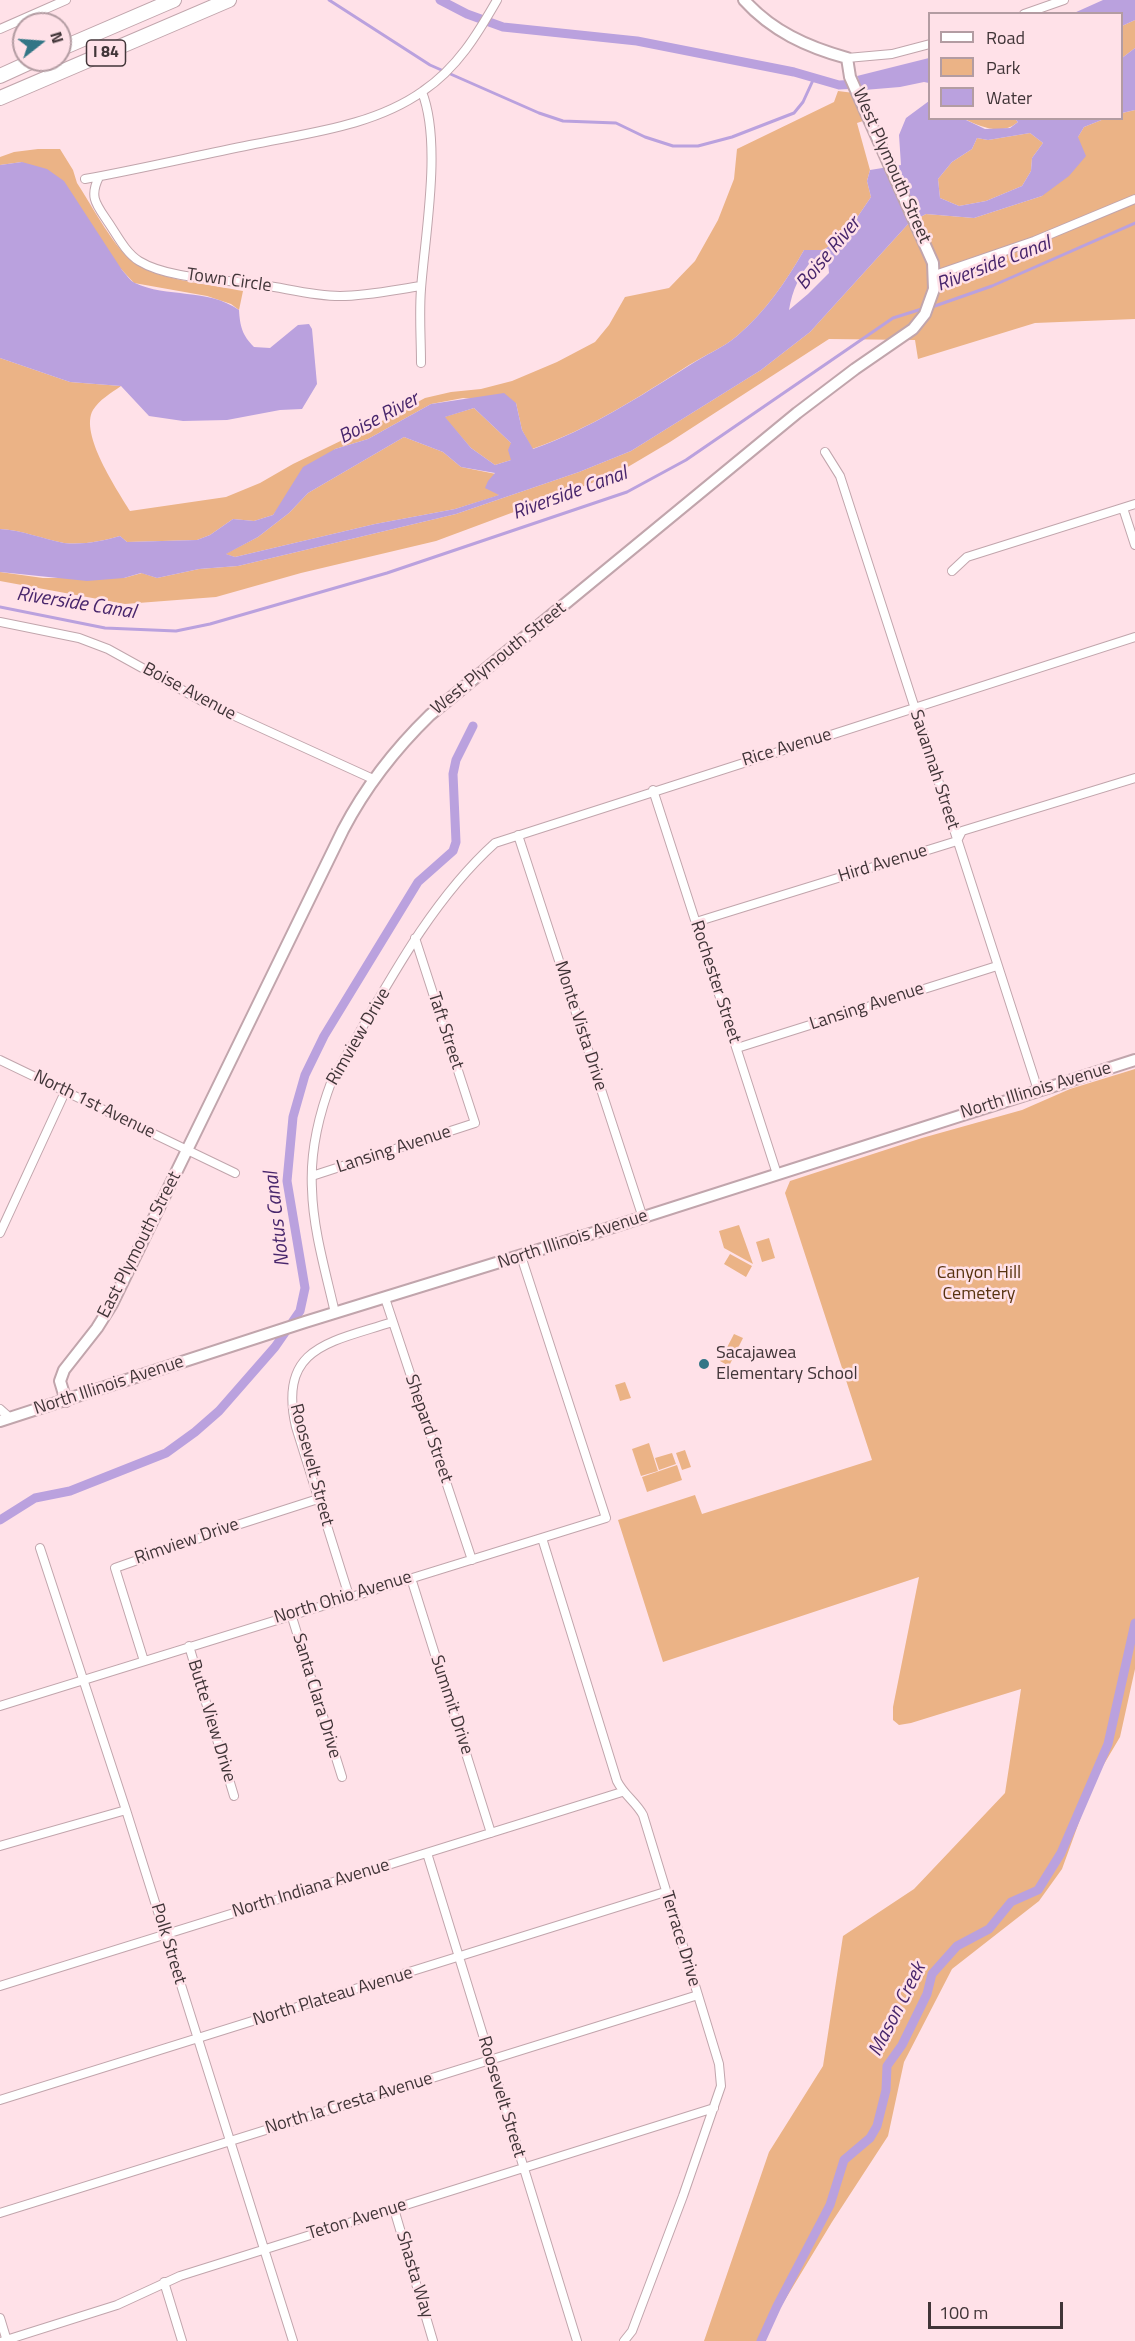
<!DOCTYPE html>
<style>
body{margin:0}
#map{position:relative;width:1135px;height:2341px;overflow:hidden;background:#ffe1e8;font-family:"Titillium Web",sans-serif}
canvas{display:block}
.legend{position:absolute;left:928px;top:12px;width:195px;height:108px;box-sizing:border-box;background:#ffe1e8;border:2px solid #b39ca2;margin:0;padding:8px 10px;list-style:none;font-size:18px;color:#413538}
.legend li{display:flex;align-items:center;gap:12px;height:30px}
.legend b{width:30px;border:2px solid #b39ca2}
.north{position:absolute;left:12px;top:12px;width:60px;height:60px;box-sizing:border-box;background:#ffe1e8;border:2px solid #b39ca2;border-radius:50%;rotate:73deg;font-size:16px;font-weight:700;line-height:24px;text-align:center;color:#413538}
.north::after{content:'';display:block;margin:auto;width:21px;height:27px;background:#327686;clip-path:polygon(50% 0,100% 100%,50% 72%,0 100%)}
.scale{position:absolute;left:928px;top:2302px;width:135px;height:27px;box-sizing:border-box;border:3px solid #413538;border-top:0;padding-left:8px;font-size:18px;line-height:21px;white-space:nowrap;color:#413538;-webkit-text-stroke:4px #ffe1e8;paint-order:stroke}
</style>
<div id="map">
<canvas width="1135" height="2341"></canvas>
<ul class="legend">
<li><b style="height:8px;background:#fff"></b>Road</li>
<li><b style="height:16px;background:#ebb386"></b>Park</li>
<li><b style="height:16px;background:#baa1de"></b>Water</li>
</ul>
<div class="north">N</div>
<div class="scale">100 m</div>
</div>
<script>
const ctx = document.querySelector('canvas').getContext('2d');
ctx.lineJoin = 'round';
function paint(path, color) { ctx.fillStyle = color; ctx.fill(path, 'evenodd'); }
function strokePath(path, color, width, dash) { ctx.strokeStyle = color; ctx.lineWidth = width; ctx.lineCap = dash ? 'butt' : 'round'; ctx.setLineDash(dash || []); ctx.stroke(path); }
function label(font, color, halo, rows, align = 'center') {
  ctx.font = font + ' "Titillium Web",sans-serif'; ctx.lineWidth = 5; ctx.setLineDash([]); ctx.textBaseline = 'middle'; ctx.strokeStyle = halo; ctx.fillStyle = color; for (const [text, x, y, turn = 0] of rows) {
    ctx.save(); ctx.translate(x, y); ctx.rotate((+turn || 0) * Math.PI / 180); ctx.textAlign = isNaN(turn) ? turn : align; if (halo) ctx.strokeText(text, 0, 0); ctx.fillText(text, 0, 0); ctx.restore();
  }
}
paint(new Path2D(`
 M1135 20V48L1122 58V26Z
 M838 91 854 93 866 120 857 123 870 170 867 181 871 197 850 228 824 250H804C786 282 765 312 737 336 723 348 705 355 689 365 637 398 592 428 532 449L522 430 516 403 463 398 431 404 368 439 335 449 284 501 273 515 254 521 233 519 210 535 197 540 127 542 120 536C102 541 84 545 64 543 42 539 22 530 0 529V358L70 382 121 386C111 393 99 400 93 410 79 434 118 491 130 511L226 497 260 483 293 464 390 417 425 398 451 392 481 389 512 381 557 362 595 342 609 325 625 297 669 288 695 261 718 220 734 179 737 149 834 102Z
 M1135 110V319L1035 323 918 359 915 340 829 339 670 442 616 474 436 541 301 573 216 597 125 604 0 581V572L43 578H124L142 573 157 578 199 569 238 566 456 514 579 472 631 451 761 370 810 332 909 223 926 214 974 218 1042 196 1084 127 1104 119 1122 118V113Z
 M964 119H1015L1018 122C1001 136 982 127 964 119Z
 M1030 133 1043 143 1032 158 1031 171 1022 186 986 201 959 206 940 198 938 179 952 162 972 149 977 138 988 140Z
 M38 149H60L73 170 77 183C91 204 116 252 136 264 160 280 213 285 243 291L239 310 231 304 207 296 134 283 22 162 0 165V157L14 152Z
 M474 408 511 443V460L495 465 471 448 444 417Z
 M404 437 443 452 461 467 496 474 493 491 500 495 455 509 375 524 235 557 225 554 258 537 289 513 308 493Z
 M1135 1069V1669L1120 1737 1094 1781 1062 1869 1039 1901 952 1969 904 2062 888 2136 832 2222 774 2318 763 2341H704L769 2152 823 2066 843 1936 914 1889 1005 1793 1021 1689 911 1723 899 1725 893 1720V1707L919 1577 663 1662 618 1520 695 1495 702 1514 872 1460 785 1193 790 1181 922 1138 1022 1110 1070 1089Z
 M739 1225 753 1264 724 1248 719 1231Z
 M769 1238 775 1258 762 1262 756 1242Z
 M730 1254 752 1266 746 1277 724 1264Z
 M734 1334 743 1338 729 1366 720 1361Z
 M625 1382 631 1398 620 1401 615 1385Z
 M649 1443 658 1471 641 1476 632 1449Z
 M685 1450 691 1467 682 1470 676 1453Z
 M672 1453 676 1464 659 1470 655 1458Z
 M677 1465 682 1480 647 1492 642 1477Z`), '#ebb386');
paint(new Path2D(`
 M1103 0H1135V20L1122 26V14L1074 13Z
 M1135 48V110L1122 113V58Z
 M929 58V83L924 82 900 87 864 90 857 76Z
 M929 101 930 118 964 119 985 129 1010 128 1018 122 1015 119H1104L1084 127 1078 137 1086 156 1069 176 1042 196 974 218 926 214 909 223 810 332 761 370 631 451 579 472 456 514 238 566 199 569 157 578 141 573 124 578 87 581 0 572V529C22 530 43 539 64 543 84 545 102 541 120 536L127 542 197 540 210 535 233 519 254 521 273 515 303 467 335 449 368 439 431 404 504 393 516 403 522 430 533 449C592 428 637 398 690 365 705 355 723 348 737 336 765 312 786 282 804 250H824L850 228 871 197 867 181 870 170 901 165 899 135 906 118ZM1030 133 1043 143 1032 158 1031 171 1022 186 986 201 959 206 940 198 938 179 952 162 972 149 977 138 988 140ZM813 259 828 261 829 273 808 294 789 310C792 290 800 274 813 259ZM474 408 511 443 508 450 511 460 495 465 471 448 445 417ZM404 437 443 452 461 467 495 473 488 481 485 488 499 495 455 509 375 524 235 557 226 554 258 537 289 513 308 493Z
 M22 162 47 169 64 181 122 270C126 274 130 281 135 283 166 298 208 288 239 310 240 326 242 335 254 347L270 348 298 325 309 324 312 329 317 384 302 409 280 410 227 420 183 421 149 416 121 386 70 382 0 358V165Z`), '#baa1de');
strokePath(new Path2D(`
 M329 0 430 65 539 113 563 121 616 123 645 137 673 146H698L732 137 794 113 803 102 814 78
 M932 307 992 286 1135 223
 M0 607 105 628 176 631 210 624 387 573 627 492 686 460 893 318 925 308`), '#baa1de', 3);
strokePath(new Path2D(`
 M440 0 467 14 503 27 637 41 794 72 839 85 860 84
 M0 1520 35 1498 70 1491 166 1453 195 1432 219 1411 275 1347 300 1311 305 1288 287 1181 293 1117 305 1075 324 1036 418 882 453 851 456 842 453 774 456 760 473 726
 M761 2341 777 2306 830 2205 844 2160 870 2138 877 2126 886 2090 887 2066 902 2045 927 1994 932 1974 957 1946 989 1929 1011 1902 1038 1890 1061 1853 1108 1744 1135 1623`), '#baa1de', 9);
const street = new Path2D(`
 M1024 14 1064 0
 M0 29 66 0
 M847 58 892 54 930 44
 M99 177C89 197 96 204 108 222 117 235 125 252 139 261 170 280 227 279 263 285 289 289 314 296 340 296 367 296 394 290 421 286
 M85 179C140 169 195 156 250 145 308 133 374 126 423 91 457 68 477 35 497 0
 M935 275 1034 241 1135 199
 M421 363C421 338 419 314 421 289 425 234 442 143 422 92
 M825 452 840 476 1038 1090
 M1123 508 1135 545
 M952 571 967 557 1135 504
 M0 622 79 638 108 649 202 701 373 779
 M653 790 777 1174
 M518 835 643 1218
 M696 922 957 841 962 831 1135 778
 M737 1048 997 966
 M0 1060 235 1173
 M312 1176 475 1123 415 938
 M0 1233 65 1092
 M385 1298 472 1560
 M335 1313C326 1273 313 1230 312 1189 310 1153 319 1114 332 1080 380 999 425 906 495 843L1135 637
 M0 1409 10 1418
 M542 1538 617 1781C624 1795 636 1802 643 1815L719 2064 721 2086 683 2196 632 2331 624 2341
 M40 1548 126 1810 293 2341
 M411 1578 491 1833
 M349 1596 296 1427C277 1346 332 1342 392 1322
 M291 1614 342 1777
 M189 1646 234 1796
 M144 1661 115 1568 231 1527 318 1499
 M0 1706 606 1518 521 1256
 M0 1846 126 1810
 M427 1853 577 2341
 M0 1986 622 1792
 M0 2100 665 1892
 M394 2209 433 2341
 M0 2213 698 1995
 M164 2282 182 2341
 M0 2318 7 2341
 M3 2341 117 2305 180 2276 714 2108`);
const secondary = new Path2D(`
 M66 1401 60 1381 64 1370 97 1328 112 1304 343 830C366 786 394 750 430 715L797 413 855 369 913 329 925 314 934 289 933 263 850 77 847 58C807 47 772 31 744 0
 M0 1421 305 1322 600 1231 1135 1060`);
const highway = new Path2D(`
 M60 49 174 0
 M0 76 35 60
 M0 98 229 0`);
strokePath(street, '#c1a5ac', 10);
strokePath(secondary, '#c1a5ac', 14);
strokePath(highway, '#c1a5ac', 16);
strokePath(street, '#fff', 8);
strokePath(secondary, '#fff', 10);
strokePath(highway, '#fff', 14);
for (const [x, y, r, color] of [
 [704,1364,6,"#327686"]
]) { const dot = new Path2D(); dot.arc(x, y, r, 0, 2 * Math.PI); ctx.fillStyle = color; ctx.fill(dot); strokePath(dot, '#ffe1e8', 2); }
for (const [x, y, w] of [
 [106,53,39]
]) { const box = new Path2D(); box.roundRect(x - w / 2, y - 13, w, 26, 4.5); ctx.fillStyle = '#ffe1e8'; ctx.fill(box); strokePath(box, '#413538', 1.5); }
label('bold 16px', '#413538', null, [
 ["I 84",106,53]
]);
label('18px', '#413538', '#ffe1e8', [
 ["West Plymouth Street",891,166,66],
 ["Town Circle",229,281,8],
 ["West Plymouth Street",499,659,-39],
 ["Boise Avenue",189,692,28],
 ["Rice Avenue",787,748,-17],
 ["Savannah Street",934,770,72],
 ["Hird Avenue",883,864,-17],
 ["Rochester Street",715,982,72],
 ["Lansing Avenue",867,1007,-18],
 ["Monte Vista Drive",580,1026,72],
 ["Taft Street",445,1031,72],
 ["Rimview Drive",359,1037,-60],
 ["North Illinois Avenue",1036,1091,-17],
 ["North 1st Avenue",94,1105,26],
 ["Lansing Avenue",394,1150,-18],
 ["North Illinois Avenue",573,1240,-18],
 ["East Plymouth Street",140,1245,-63],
 ["North Illinois Avenue",109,1386,-18],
 ["Shepard Street",428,1429,71],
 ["Roosevelt Street",311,1465,75],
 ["Rimview Drive",187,1542,-19],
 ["North Ohio Avenue",343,1598,-17],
 ["Santa Clara Drive",316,1696,73],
 ["Summit Drive",451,1705,72],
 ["Butte View Drive",211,1721,73],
 ["North Indiana Avenue",311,1889,-17],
 ["Terrace Drive",680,1939,73],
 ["Polk Street",168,1944,73],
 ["North Plateau Avenue",333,1997,-17],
 ["Roosevelt Street",501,2097,73],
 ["North la Cresta Avenue",349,2104,-17],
 ["Teton Avenue",357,2220,-17],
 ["Shasta Way",414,2275,73]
]);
label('18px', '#57320f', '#ffe1e8', [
 ["Canyon Hill",979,1274],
 ["Cemetery",979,1295]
]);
label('18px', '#413538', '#ffe1e8', [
 ["Sacajawea",716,1354],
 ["Elementary School",716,1375]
], 'left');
label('italic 20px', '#48266c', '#ffe1e8', [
 ["Boise River",829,254,-50],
 ["Riverside Canal",994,265,-21],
 ["Boise River",379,419,-28],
 ["Riverside Canal",570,494,-20],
 ["Riverside Canal",76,604,9],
 ["Notus Canal",278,1219,-97],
 ["Mason Creek",898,2010,-63]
]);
</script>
